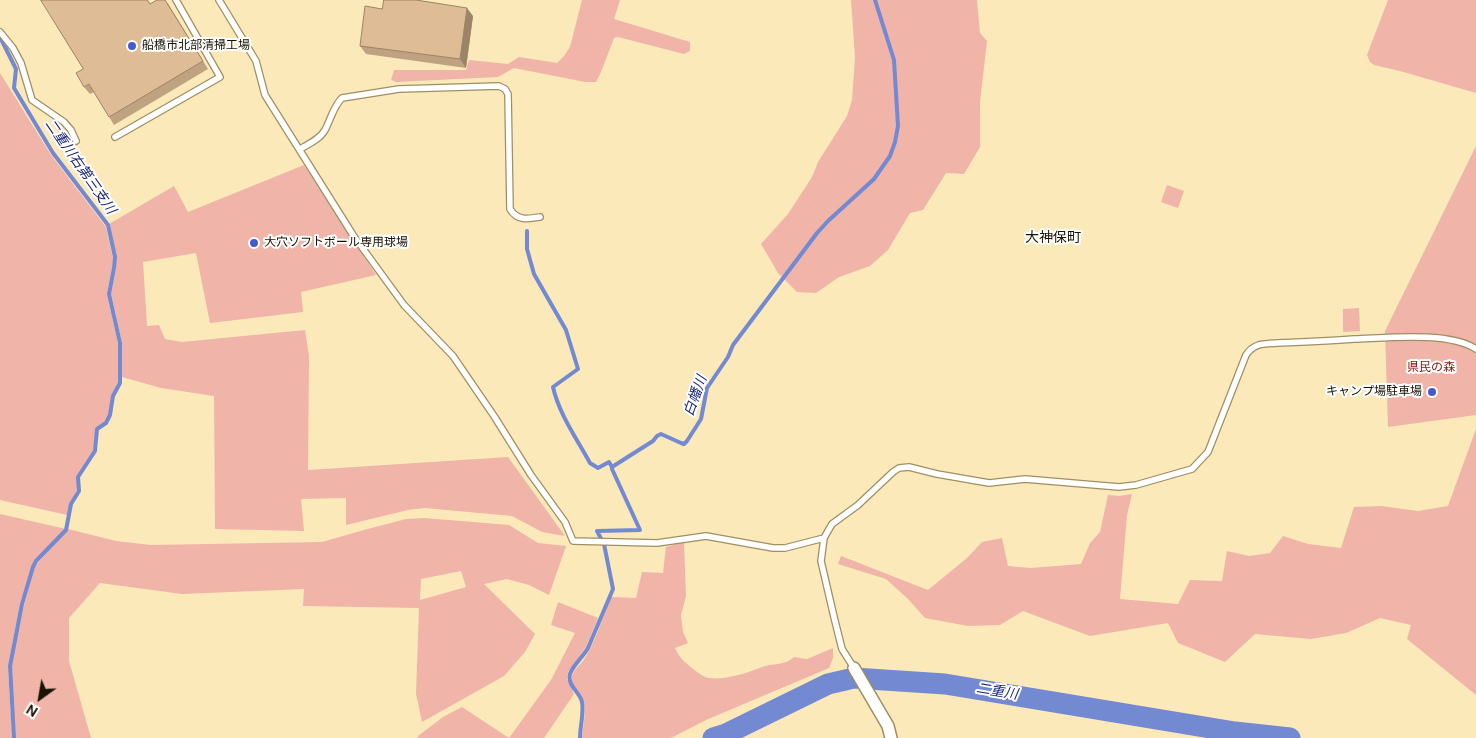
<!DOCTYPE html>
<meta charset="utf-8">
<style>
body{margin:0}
#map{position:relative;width:1476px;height:738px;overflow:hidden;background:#fbe9ba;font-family:"DM Sans",sans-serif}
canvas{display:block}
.north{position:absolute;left:15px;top:673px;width:50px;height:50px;-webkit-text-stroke:4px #fff;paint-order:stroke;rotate:212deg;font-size:14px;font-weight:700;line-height:20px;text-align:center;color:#191303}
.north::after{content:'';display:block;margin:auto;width:18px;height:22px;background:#191303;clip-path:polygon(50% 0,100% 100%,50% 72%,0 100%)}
</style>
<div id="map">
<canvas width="1476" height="738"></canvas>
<div class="north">N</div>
</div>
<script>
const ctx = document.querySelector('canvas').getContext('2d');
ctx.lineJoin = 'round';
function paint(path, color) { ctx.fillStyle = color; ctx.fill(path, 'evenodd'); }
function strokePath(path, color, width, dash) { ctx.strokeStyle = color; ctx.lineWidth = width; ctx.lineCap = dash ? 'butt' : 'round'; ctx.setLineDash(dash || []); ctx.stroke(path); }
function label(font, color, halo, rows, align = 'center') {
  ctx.font = font + ' "DM Sans","Noto Sans JP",sans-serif'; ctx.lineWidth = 4; ctx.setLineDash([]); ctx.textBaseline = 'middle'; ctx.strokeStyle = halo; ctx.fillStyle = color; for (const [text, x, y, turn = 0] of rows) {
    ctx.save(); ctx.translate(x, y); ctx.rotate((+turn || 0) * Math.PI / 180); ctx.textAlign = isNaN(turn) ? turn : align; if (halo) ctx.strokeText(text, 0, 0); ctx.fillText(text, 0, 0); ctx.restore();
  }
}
paint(new Path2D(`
 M582 0H620L614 19 690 42V51L684 54 618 37 614 38 601 72 596 82H585L514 68 498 77 396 82 391 80 394 70H466L469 60 508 64 519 57 557 63 564 56 570 47Z
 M851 0H977L980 33 987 41 980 102V147L964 174 946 173 923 210 910 213 888 250 870 266 839 277 816 293 797 292 778 273 761 244 788 214 812 177 818 162 847 116 852 100 855 57Z
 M1388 0H1476V93L1400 71 1374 65 1370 62 1367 55Z
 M0 73 51 155 106 227 113 258 112 268 107 294 118 344V383L112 396 109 415 105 422 96 429 94 450 77 476V490L70 504 67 515 0 500Z
 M1476 146V415L1388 427 1385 331Z
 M304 165 376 275 301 292 303 312 210 323 196 253 143 262 147 326 159 325 165 339 182 342 305 330 309 356 308 470 508 457 565 536 542 532 512 516 425 508 408 510 346 525V498L301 499 304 531 215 529 214 396 161 388 122 377V343L111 293 116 269V256L109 224 174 186 188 212Z
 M1167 185 1184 191 1178 208 1161 202Z
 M1359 308 1360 331 1343 332V309Z
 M1476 429V695L1407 639 1411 625 1380 618 1346 633 1311 639 1255 634 1225 662 1178 643 1168 623 1090 636 1023 611 1000 625 968 626 925 618 908 599 886 579 838 564 841 556 928 590 967 558 982 542 1002 538 1008 566 1031 568 1081 564 1090 543 1100 532 1108 495 1120 496 1132 494 1127 515 1120 599 1178 604 1190 580 1222 581 1227 551 1249 556 1270 553 1283 536 1308 544 1341 548 1354 507 1381 506 1418 511 1448 506Z
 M0 514 66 529 34 562 20 604 8 666 12 738H0Z
 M424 518 509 525 538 543 566 546 549 595 529 585 507 579 484 584 535 634 525 652 504 676 422 722 416 694 419 608 303 606 304 589 182 594 100 583 69 618V661L91 738H15L11 665 24 605 34 567 68 529 116 541 151 545 322 542 364 530 406 519ZM461 571 466 587 420 600 421 579Z
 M684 542 686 596 681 615 683 632 688 643 675 648C679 657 684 662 692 668 696 671 701 675 705 677 720 682 748 673 762 667 772 663 785 666 794 657L807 659 833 648V658L829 668 706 720 671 738H582C583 727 587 710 583 700 580 693 572 688 572 680 571 670 581 665 585 658 596 640 603 617 611 597L636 598 642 572 663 573 666 547Z
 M558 602 598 618 586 647 568 672 567 679 574 694 544 738H418V736L443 717 462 707 509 738 551 680 575 633 551 625Z`), '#f0b4a9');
strokePath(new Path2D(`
 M0 37 16 69 14 88 53 153 108 225 115 257 114 268 109 294 120 343V383L113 396 110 415 106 423 97 429 95 451 78 477 79 491 71 504 66 530 36 561 33 567 22 604 10 666 14 738
 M527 231V249L534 274 566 330 578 369 553 387C559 414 577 439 590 463L598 468 609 462 612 467
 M580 738C580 727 584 713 582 702 580 692 567 686 570 674 573 665 583 657 588 648L613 589 604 544 597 531 640 530 612 469V467L653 441 657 436 661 434 681 443 684 444 687 441 701 419 707 388 728 357 733 345 817 233 828 221 874 179 890 156 895 142 898 126 894 60 875 0`), '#7389d2', 4);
strokePath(new Path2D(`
 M713 738 726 734 828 684 854 678 945 684 1235 732 1290 738`), '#7389d2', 21);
const lane = new Path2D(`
 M219 0 256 61 265 95 353 235 404 305 453 356 494 416 531 475 565 522 573 541 657 543 706 536 773 548H785L824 538
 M0 32 13 48 21 63 32 100 64 122 71 130 76 141
 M115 137 220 77 176 0
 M300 149C309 144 320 139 325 130 331 119 333 107 342 98L399 89 499 86 505 89 508 94 510 209C517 221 528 219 540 217
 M854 668 842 649 834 617 821 561 824 538 832 524 858 505 893 472 899 468 909 467 937 474 989 483 1025 479 1119 487 1136 485 1192 469 1208 452 1246 355C1254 343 1263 344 1277 343 1303 342 1329 341 1354 339 1386 338 1449 331 1476 349`);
const street = new Path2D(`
 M854 668 888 726 891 738`);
strokePath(lane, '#9f8f62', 8);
strokePath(street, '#9f8f62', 14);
strokePath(lane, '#fff', 5.5);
strokePath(street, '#fff', 11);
paint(new Path2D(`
 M148 0 150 4H168L208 69 114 125 94 92 90 94 84 87 83 69Z
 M382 9 473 16 466 68 366 54 360 46Z`), '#bfa280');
paint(new Path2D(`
 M165 0 168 4 208 69 203 61Z
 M467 8 473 16 466 68 460 59Z`), '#9b8468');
const building = new Path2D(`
 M41 0H147L150 4 157 0H165L203 61 109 117 89 84 84 87 76 73 83 69Z
 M384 0H416L467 8 460 59 360 46 365 6 382 9Z`);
paint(building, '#debc95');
strokePath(building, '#9b8468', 1);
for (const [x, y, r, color] of [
 [132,46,5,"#435bcf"],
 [254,243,5,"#435bcf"],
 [1432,392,5,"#435bcf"]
]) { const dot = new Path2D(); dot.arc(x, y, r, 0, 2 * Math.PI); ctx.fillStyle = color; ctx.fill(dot); strokePath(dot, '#fff', 2); }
label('12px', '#191303', '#fff', [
 ["船橋市北部清掃工場",142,46],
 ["大穴ソフトボール専用球場",264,243],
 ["キャンプ場駐車場",1422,392,"right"]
], 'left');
label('12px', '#7f150a', '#fff', [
 ["県民の森",1431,368]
]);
label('italic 14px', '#1b267b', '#fff', [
 ["二重川右第三支川",80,167,55],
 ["白幡川",696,396,-70],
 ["二重川",997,692,9]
]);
label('14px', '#191303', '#fff', [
 ["大神保町",1053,238]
]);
</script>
